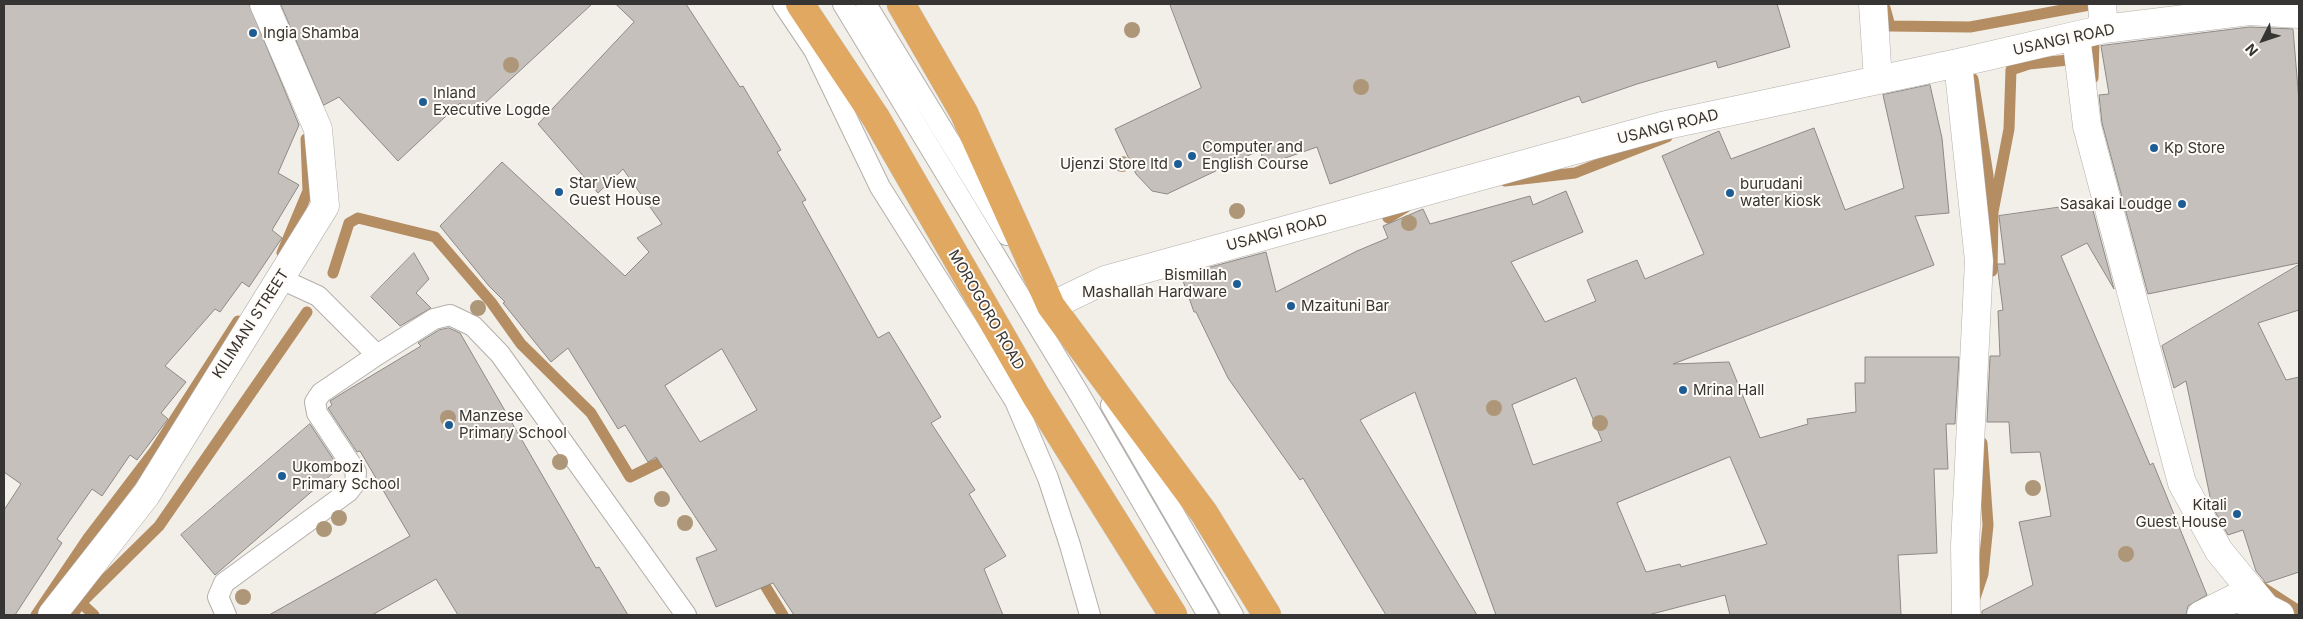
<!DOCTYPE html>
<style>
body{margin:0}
#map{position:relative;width:2303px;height:619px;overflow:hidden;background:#f2eee8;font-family:Inter,sans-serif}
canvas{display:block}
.frame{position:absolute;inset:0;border:5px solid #363533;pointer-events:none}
.north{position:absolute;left:2238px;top:15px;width:50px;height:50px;-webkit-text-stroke:4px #fffbf7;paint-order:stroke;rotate:229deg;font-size:14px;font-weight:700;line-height:20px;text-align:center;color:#363533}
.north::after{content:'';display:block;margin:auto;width:18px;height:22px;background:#363533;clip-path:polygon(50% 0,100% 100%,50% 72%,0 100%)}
</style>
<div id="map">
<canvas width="2303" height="619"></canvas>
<div class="frame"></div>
<div class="north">N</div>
</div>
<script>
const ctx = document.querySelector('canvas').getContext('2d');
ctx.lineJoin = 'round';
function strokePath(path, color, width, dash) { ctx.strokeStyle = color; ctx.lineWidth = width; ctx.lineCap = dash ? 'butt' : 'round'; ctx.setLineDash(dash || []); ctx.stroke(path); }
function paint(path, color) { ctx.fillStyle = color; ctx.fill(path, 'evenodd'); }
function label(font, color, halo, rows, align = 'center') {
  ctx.font = font + ' Inter,sans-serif'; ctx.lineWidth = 4; ctx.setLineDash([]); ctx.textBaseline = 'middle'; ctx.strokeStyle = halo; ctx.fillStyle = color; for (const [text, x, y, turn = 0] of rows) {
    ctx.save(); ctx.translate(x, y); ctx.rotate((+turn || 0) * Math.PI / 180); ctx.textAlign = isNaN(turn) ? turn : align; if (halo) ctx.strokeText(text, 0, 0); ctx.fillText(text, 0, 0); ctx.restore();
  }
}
strokePath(new Path2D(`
 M1885 8 1890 26 1970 27 2095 4
 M2093 78 2094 42
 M1973 79 1988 175 1989 194 1987 224
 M1505 181 1575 173 1667 137
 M1388 218 1406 207
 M282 253 308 191 306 139
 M1992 271 1993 212 2009 129 2011 70 2029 64 2078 59
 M333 273 349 223 358 218 435 237 491 302 521 344 591 413 630 477 673 456
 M758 574 783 615
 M2259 585 2299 611
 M1975 598 1983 574 1988 525 1982 443
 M81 603 94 615
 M36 615 88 538 155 450 238 321
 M72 615 81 603 159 526 307 312`), '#b48d62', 11);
const building = new Path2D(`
 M4 4H249L299 125 278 173 299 185 272 230 282 238 249 287 242 282 220 312 215 309 165 366 186 382 161 413 168 419 137 460 130 455 102 496 92 489 57 539 62 543 15 615H4V510L21 484 4 472Z
 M281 4H592L472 115 460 103 398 161 339 97 324 105Z
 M616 4H686L740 87 743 86 781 150 777 152 806 200 802 202 878 338 889 332 941 417 931 423 975 490 969 494 1006 556 984 569 1003 615H794L773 583 716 607 696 558 717 550 656 457 648 462 625 425 618 429 568 348 551 362 503 303 505 302 489 286 440 226 502 162 625 276 649 252 637 238 662 224 623 169 598 193 538 124 634 22ZM722 349 757 410 700 442 665 386Z
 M1170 4H1777L1790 47 1718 68 1716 61 1637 84 1582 103 1579 96 1330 184 1317 147 1265 165 1260 150 1167 194 1152 191 1136 174 1115 129 1201 88Z
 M2250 27 2293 29 2299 101V263L2148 294 2102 123 2099 95 2109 94 2101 46Z
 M1930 85 1942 138 1949 213 1915 216 1934 265 1673 364 1729 362 1760 438 1808 424 1807 419 1856 412 1855 383H1865V357H1959L1955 424H1946L1948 469H1934L1937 553 1898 555 1901 615H1730L1725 595 1648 615H1496L1415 392 1360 420 1477 615H1386L1303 478 1300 480 1228 378 1196 312H1194L1181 275 1266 252 1276 292 1357 251 1388 238 1383 226 1423 209 1430 224 1530 196 1533 205 1566 191 1583 232 1511 262 1545 322 1596 301 1587 280 1637 260 1645 279 1704 254 1662 156 1719 131 1731 159 1814 128 1845 210 1904 188 1883 95ZM1576 378 1602 441 1533 465 1512 405ZM1730 457 1767 544 1681 567 1680 564 1646 572 1617 503Z
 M2091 203 2114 289 2087 243 2061 256 2150 465 2153 463 2207 595 2188 606 2186 615H1982V611L2033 585 2019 522 2051 516 2040 452 2011 453 2009 422H1987L1990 356H2000L1998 311 2003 310 1997 264H2005L1999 216Z
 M414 253 429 279 416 293 431 308 400 326 371 297Z
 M2299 265V310L2258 323 2286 380 2299 377V572L2266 583 2256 571 2243 530 2228 535 2212 506 2186 381 2174 388 2162 346Z
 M449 328 460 333 596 568 599 567 628 615H458L436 579 372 615H269L410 536 360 451 357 452 328 408 332 405 330 401 346 391 421 346 418 343 439 330Z
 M310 424 339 468 215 575 181 535Z`);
paint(building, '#c5c0bb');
strokePath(building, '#8d8984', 1);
const service = new Path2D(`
 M783 4 814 50 880 187 1015 401 1048 478 1070 545 1090 615
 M843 4 1078 392 1208 615
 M866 4 1007 235
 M377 355 434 319 450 315 473 326 500 354 686 615
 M1111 405 1233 615
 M226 615 218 597 224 583 348 492 355 483 356 472 317 413 315 402 321 393 377 355 318 296 281 279`);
const minor = new Path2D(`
 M1873 4 1878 80
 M2102 4 2104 29
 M2076 36 2087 126 2182 483 2219 551 2266 608 2280 615
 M1958 63 1979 261 1965 545 1966 615
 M1051 306 1105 280 1662 126 1958 63 2104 29 2249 11 2299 14
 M52 615 146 495 325 206 318 129 264 4
 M2201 615 2235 598 2266 608`);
const trunk = new Path2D(`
 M800 4 876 118 1036 396 1173 615
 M901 4 964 113 1051 306 1204 513 1267 615`);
strokePath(service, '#b4afaa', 22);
strokePath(minor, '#b4afaa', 29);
strokePath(trunk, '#cbcaca', 29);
strokePath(service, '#fff', 20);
strokePath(minor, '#fff', 28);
strokePath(trunk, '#e0a860', 28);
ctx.fillStyle = '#ae9678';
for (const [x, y] of [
 [1132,30],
 [511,65],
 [1361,87],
 [1122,164],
 [1237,211],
 [1409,223],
 [478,308],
 [1494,408],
 [448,418],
 [1600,423],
 [560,462],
 [2033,488],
 [662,499],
 [339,518],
 [685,523],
 [324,529],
 [2126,554],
 [243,597]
]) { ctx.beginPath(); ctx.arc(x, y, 8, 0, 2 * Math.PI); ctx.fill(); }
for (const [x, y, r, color] of [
 [253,33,5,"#1e5d93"],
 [423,102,5,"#1e5d93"],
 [2154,148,5,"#1e5d93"],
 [1192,156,5,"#1e5d93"],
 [1178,164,5,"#1e5d93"],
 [559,192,5,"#1e5d93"],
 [1730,193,5,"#1e5d93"],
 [2182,204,5,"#1e5d93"],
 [1237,284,5,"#1e5d93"],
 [1291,306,5,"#1e5d93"],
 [1683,390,5,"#1e5d93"],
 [449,425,5,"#1e5d93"],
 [282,476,5,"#1e5d93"],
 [2237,514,5,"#1e5d93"]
]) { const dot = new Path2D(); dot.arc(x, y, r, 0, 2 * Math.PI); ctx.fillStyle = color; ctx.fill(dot); strokePath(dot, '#fffbf7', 2); }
label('15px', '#363533', '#fffbf7', [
 ["Ingia Shamba",263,33],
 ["Inland",433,93],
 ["Executive Logde",433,110],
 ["Computer and",1202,147],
 ["English Course",1202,164],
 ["Kp Store",2164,148],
 ["Ujenzi Store ltd",1168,164,"right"],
 ["Star View",569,183],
 ["Guest House",569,200],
 ["burudani",1740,184],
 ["water kiosk",1740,201],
 ["Sasakai Loudge",2172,204,"right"],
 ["Bismillah",1227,275,"right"],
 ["Mashallah Hardware",1227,292,"right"],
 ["Mzaituni Bar",1301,306],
 ["Mrina Hall",1693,390],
 ["Manzese",459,416],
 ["Primary School",459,433],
 ["Ukombozi",292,467],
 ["Primary School",292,484],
 ["Kitali",2227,505,"right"],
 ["Guest House",2227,522,"right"]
], 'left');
label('15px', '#363533', '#fffbf7', [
 ["USANGI ROAD",2064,40,-12],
 ["USANGI ROAD",1668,127,-14],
 ["USANGI ROAD",1277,233,-15],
 ["MOROGORO ROAD",986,310,60],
 ["KILIMANI STREET",251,324,-57]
]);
</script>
